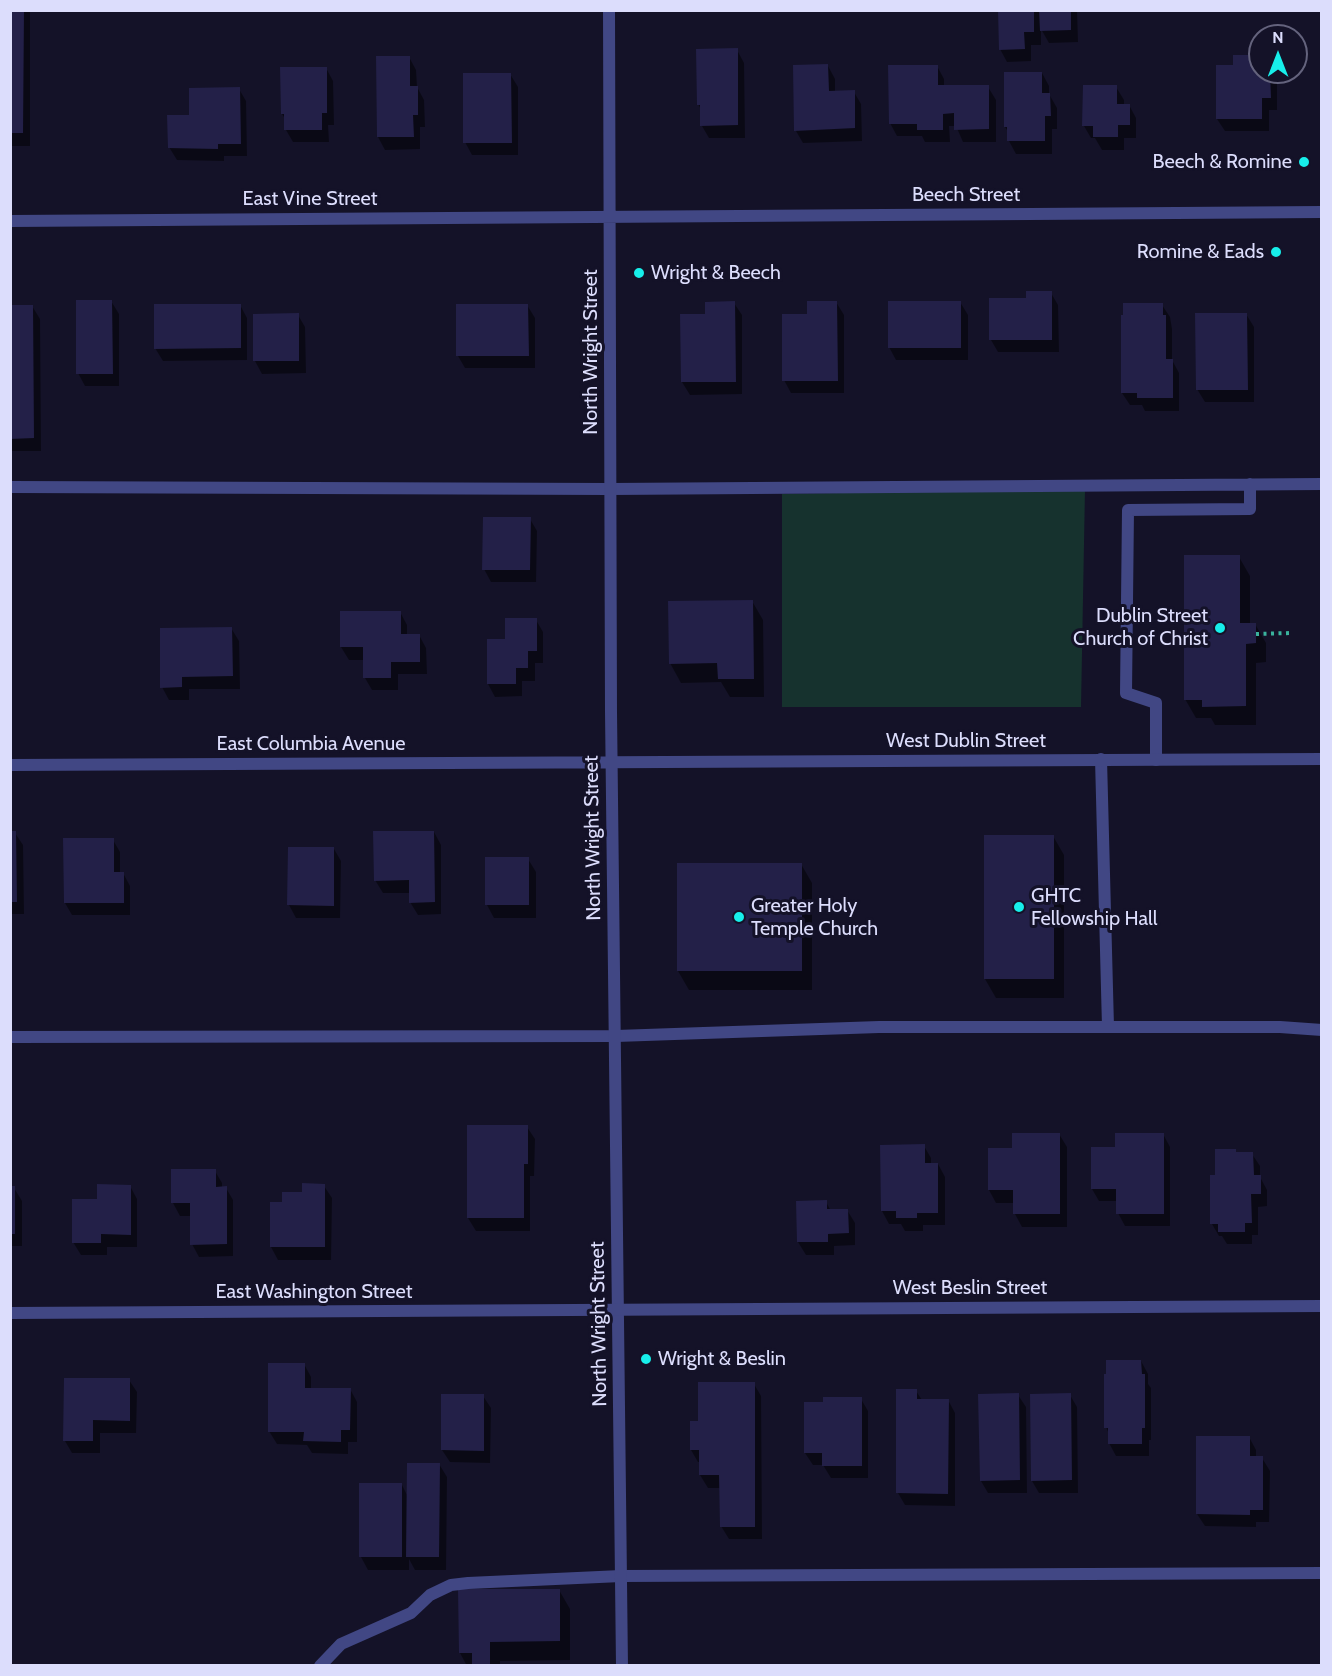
<!DOCTYPE html>
<style>
body{margin:0}
#map{position:relative;width:1332px;height:1676px;overflow:hidden;background:#141228;font-family:Cabin,sans-serif}
canvas{display:block}
.frame{position:absolute;inset:0;border:12px solid #dcddfc;pointer-events:none}
.north{position:absolute;left:1248px;top:24px;width:60px;height:60px;box-sizing:border-box;background:#141228;border:2px solid #64637d;border-radius:50%;rotate:0deg;font-size:16px;font-weight:700;line-height:24px;text-align:center;color:#dcddfc}
.north::after{content:'';display:block;margin:auto;width:21px;height:27px;background:#17eeea;clip-path:polygon(50% 0,100% 100%,50% 72%,0 100%)}
</style>
<div id="map">
<canvas width="1332" height="1676"></canvas>
<div class="frame"></div>
<div class="north">N</div>
</div>
<script>
const ctx = document.querySelector('canvas').getContext('2d');
ctx.lineJoin = 'round';
function paint(path, color) { ctx.fillStyle = color; ctx.fill(path, 'evenodd'); }
function strokePath(path, color, width, dash) { ctx.strokeStyle = color; ctx.lineWidth = width; ctx.lineCap = dash ? 'butt' : 'round'; ctx.setLineDash(dash || []); ctx.stroke(path); }
function label(font, color, halo, rows, align = 'center') {
  ctx.font = font + ' Cabin,sans-serif'; ctx.lineWidth = 6; ctx.setLineDash([]); ctx.textBaseline = 'middle'; ctx.strokeStyle = halo; ctx.fillStyle = color; for (const [text, x, y, turn = 0] of rows) {
    ctx.save(); ctx.translate(x, y); ctx.rotate((+turn || 0) * Math.PI / 180); ctx.textAlign = isNaN(turn) ? turn : align; if (halo) ctx.strokeText(text, 0, 0); ctx.fillText(text, 0, 0); ctx.restore();
  }
}
paint(new Path2D(`
 M1085 489 1081 707H782V494Z`), '#16322e');
paint(new Path2D(`
 M10 10H30V146H10Z
 M999 10H1077L1078 42 1049 43 1041 29V45H1031V61L1007 62 1000 49Z
 M737 50 744 63 745 138H709L702 126V111L698 104Z
 M1253 56 1260 65V72H1274L1277 77V110H1269V131H1225L1217 119 1234 66Z
 M377 57H409L416 70 417 87 424 100 425 127H420V149L385 150 378 137Z
 M828 66 835 79V92H854L861 104 862 141 803 143 796 131Z
 M937 66 944 79V87H988L996 100V142H963L956 126H949L950 142H925L922 136H897L890 123Z
 M326 68 333 81 334 125H328L329 142H293L286 130V120L282 114Z
 M1042 73 1049 86V94L1057 108V129H1052V154H1016L1009 141V133L1005 127Z
 M510 74 518 87V155H472L465 142Z
 M1116 87 1124 100V105H1129L1136 118V138H1124V150H1102L1095 138H1091L1084 126Z
 M239 89 246 101 247 156H224V161L177 160 169 147 191 117Z
 M1051 293 1058 305 1059 352H998L991 340 1028 300Z
 M111 301 119 314V386H85L78 373Z
 M836 302 844 315V393H791L784 380 808 315Z
 M960 302 968 315V360H896L889 347Z
 M734 303 742 315V394L690 395 682 382 706 316Z
 M240 305 247 318V360L163 361 155 348Z
 M527 305 535 318V368H465L458 356Z
 M1162 305 1170 317 1172 329V360L1179 373V411H1145L1142 405H1130L1122 393Z
 M10 306H32L40 319 41 451H10Z
 M1246 314 1254 327V402H1205L1197 389Z
 M298 315 305 327 306 373 262 374 255 361Z
 M530 519 537 531 536 582H491L484 569Z
 M1239 557 1250 576V624H1255L1266 643V662L1256 663V725H1215L1211 718H1196L1185 699Z
 M752 601 763 620 764 697H730L721 682 681 683 670 663Z
 M400 612 407 625V635H419L426 648 427 674H398V690H372L365 678V660H349L341 647Z
 M536 620 543 632V663H535V681H522V696L495 697 488 684V641H506Z
 M231 628 239 641 240 689H189V700H169L162 687Z
 M10 646 12 648V700H10Z
 M434 832 441 845V914L418 915 410 902V893H383L375 880Z
 M10 833H15L23 845 24 914H10Z
 M1053 836 1064 855V998H996L985 979Z
 M113 840 120 852V873H123L130 886V915H72L65 903Z
 M334 849 341 861 340 918H296L289 905Z
 M487 859H528L536 872V918H494L487 905Z
 M801 864 812 883V990H689L678 971Z
 M527 1127 535 1139 534 1176H530V1231H476L468 1218Z
 M1059 1134 1067 1147V1227H1022L1015 1214V1203H996L989 1190 1014 1150Z
 M1163 1134 1170 1147V1226H1125L1118 1213V1201H1099L1092 1189 1117 1148Z
 M882 1146H924L931 1158V1164H938L945 1177V1225H923V1231H905L901 1224H889L882 1211Z
 M1235 1150 1237 1154H1252L1260 1166V1177L1267 1190V1206L1258 1207V1235H1252V1244H1227L1222 1236H1219L1212 1224 1217 1177Z
 M172 1171H215L222 1183V1188H226L233 1200V1256L199 1257 192 1244 191 1216H180L173 1203Z
 M130 1186 137 1199V1247H107V1255H81L73 1242 98 1200Z
 M324 1186 332 1198 331 1260H278L271 1247V1204H284Z
 M10 1188H14L22 1201V1246H10Z
 M826 1202 831 1211 847 1210 855 1223V1245L834 1246V1255H806L798 1242Z
 M1141 1361 1148 1374V1384L1151 1388V1440H1149V1456H1116L1109 1443V1434L1106 1427Z
 M304 1364 311 1377V1389H350L357 1402V1442H348V1454L312 1453 307 1445 277 1444 269 1431Z
 M129 1380 137 1392 136 1433H100V1453H72L65 1441Z
 M754 1384 761 1396 762 1539H729L721 1526V1488H708L700 1475V1462H698L691 1450 700 1423Z
 M916 1391 922 1400H948L955 1413V1506L905 1505 898 1493Z
 M1018 1395 1026 1407 1027 1493H988L981 1481Z
 M1070 1395 1077 1407 1078 1493H1039L1032 1481Z
 M483 1396 491 1408 490 1463 450 1462 442 1450Z
 M861 1399 868 1411V1478H831L823 1465H813L805 1453 825 1403Z
 M1249 1437 1256 1450V1458H1262L1270 1471 1269 1522H1256V1527L1205 1526 1197 1514Z
 M439 1464 447 1477 446 1570H415L409 1559V1570H368L361 1557V1485H402L408 1497Z
 M559 1590 570 1609V1660L500 1661V1666H467L460 1653Z`), '#0007');
paint(new Path2D(`
 M10 10H24L23 133H10Z
 M998 10H1034V32H1024L1025 49 999 50Z
 M1039 10H1071V30L1040 31Z
 M738 48V125L700 126V105H697L696 49Z
 M1233 55H1254V63H1260V72H1270L1271 98H1262V119H1216V65H1233Z
 M376 56H410V86H418V115H413L414 137H377Z
 M828 64 829 91 855 90V128L794 131 793 65Z
 M888 65H938V85H989V129L954 130V113L943 114V130H917V124H889Z
 M280 67H327V113H322V130H284V114H281Z
 M1004 72H1042V93H1050L1051 116H1045V141H1007V127H1004Z
 M463 73H511L512 143H463Z
 M1083 85H1117V104H1130V125H1118V137H1093V126H1082Z
 M240 87 241 144H218V149L168 148 167 115H189V88Z
 M1026 291H1052V340H989V298H1026Z
 M76 300H112L113 374H76Z
 M735 301 736 382H681L680 314H705V302Z
 M807 301H837L838 381H782V314H807Z
 M888 301H961V348H888Z
 M1123 303H1163V315H1166V359H1173V398H1137V393H1121V315H1123Z
 M154 304H241V348L154 349Z
 M456 304H528L529 356H456Z
 M10 305H33L34 438 10 439Z
 M299 313V361H253V314Z
 M1195 313H1247L1248 390H1196Z
 M483 517H531L530 570H482Z
 M1184 555H1240V623H1256V643L1246 644V706L1202 707V700H1184Z
 M753 600 754 679H718L717 663 669 664 668 601Z
 M340 611H401V634H420V662H391V678H363V647H340Z
 M505 618H537V651H528V668H516V684H487V639H505Z
 M232 627 233 676 182 677V687L160 688V628Z
 M10 831H16L17 902H10Z
 M373 831H434L435 902 409 903V880L374 881Z
 M984 835H1054V979H984Z
 M63 838H114V872H124V903H64Z
 M288 847H334V906L287 905Z
 M485 857H529V905H485Z
 M677 863H802V971H677Z
 M467 1125H528V1164H524V1218H467Z
 M1012 1133H1060V1214H1013V1190H988V1148H1012Z
 M1115 1133H1164V1214H1116V1189H1091V1147H1115Z
 M925 1144V1163H938V1213H917V1218H896V1211H881L880 1145Z
 M1215 1149H1236V1152H1253L1254 1175H1261V1194H1251L1252 1223H1245V1232H1218V1224H1210V1175H1215Z
 M171 1169H216V1187L227 1186V1244L190 1245V1203H171Z
 M302 1183 325 1184V1247H270V1202H282V1192H302Z
 M97 1184 131 1185V1235L101 1234V1243H72V1199H97Z
 M10 1186H15V1234H10Z
 M827 1200V1209H848L849 1233 828 1234V1242H797L796 1201Z
 M1106 1360H1141L1142 1374H1145V1428H1142V1444H1108V1428H1104V1374H1106Z
 M268 1363H305V1388H351L350 1430H341V1442L303 1441 304 1432H268Z
 M64 1378H130V1421L93 1420V1441H63Z
 M698 1382H755V1527H720L719 1475H699V1450H690V1421H698Z
 M896 1389H917V1399H949L948 1494 896 1493Z
 M1019 1393 1020 1480 980 1481 978 1394Z
 M1071 1393 1072 1480 1031 1481 1030 1394Z
 M441 1394H484V1451L441 1450Z
 M823 1397H862V1466H822V1453H804V1402H823Z
 M1196 1436H1250V1456H1263V1510H1250V1515L1196 1514Z
 M407 1463H440L439 1557H406Z
 M359 1483H402V1557H359Z
 M458 1589H560V1641L490 1642V1666H472V1653H459Z`), '#232048');
strokePath(new Path2D(`
 M1256 634 1291 633`), '#3ab39d', 4, [3, 4.5]);
strokePath(new Path2D(`
 M10 487 611 489 1322 484
 M1101 759 1108 1027
 M1156 760V703L1126 693 1128 510 1250 509V484
 M10 1037 616 1036 879 1027H1280L1322 1030
 M320 1666 341 1644 411 1613 430 1595 451 1585 468 1583 621 1576 1322 1573`), '#414784', 12);
strokePath(new Path2D(`
 M609 10 611 712 622 1666
 M10 221 1322 212
 M10 765 1322 759`), '#414784', 12);
strokePath(new Path2D(`
 M10 1313 1322 1306`), '#414784', 12);
for (const [x, y, r, color] of [
 [1304,162,6,"#17eeea"],
 [1276,252,6,"#17eeea"],
 [639,273,6,"#17eeea"],
 [1220,628,6,"#17eeea"],
 [1019,907,6,"#17eeea"],
 [739,917,6,"#17eeea"],
 [646,1359,6,"#17eeea"]
]) { const dot = new Path2D(); dot.arc(x, y, r, 0, 2 * Math.PI); ctx.fillStyle = color; ctx.fill(dot); strokePath(dot, '#141228', 2); }
label('20px', '#dcddfc', '#141228', [
 ["Beech & Romine",1292,162,"right"],
 ["Romine & Eads",1264,252,"right"],
 ["Wright & Beech",651,273],
 ["Dublin Street",1208,616,"right"],
 ["Church of Christ",1208,639,"right"],
 ["GHTC",1031,896],
 ["Fellowship Hall",1031,919],
 ["Greater Holy",751,906],
 ["Temple Church",751,929],
 ["Wright & Beslin",658,1359]
], 'left');
label('20px', '#dcddfc', '#141228', [
 ["Beech Street",966,195],
 ["East Vine Street",310,199],
 ["North Wright Street",591,352,-90],
 ["West Dublin Street",966,741],
 ["East Columbia Avenue",311,744],
 ["North Wright Street",593,838,-91],
 ["West Beslin Street",970,1288],
 ["East Washington Street",314,1292],
 ["North Wright Street",599,1324,-91]
]);
</script>
